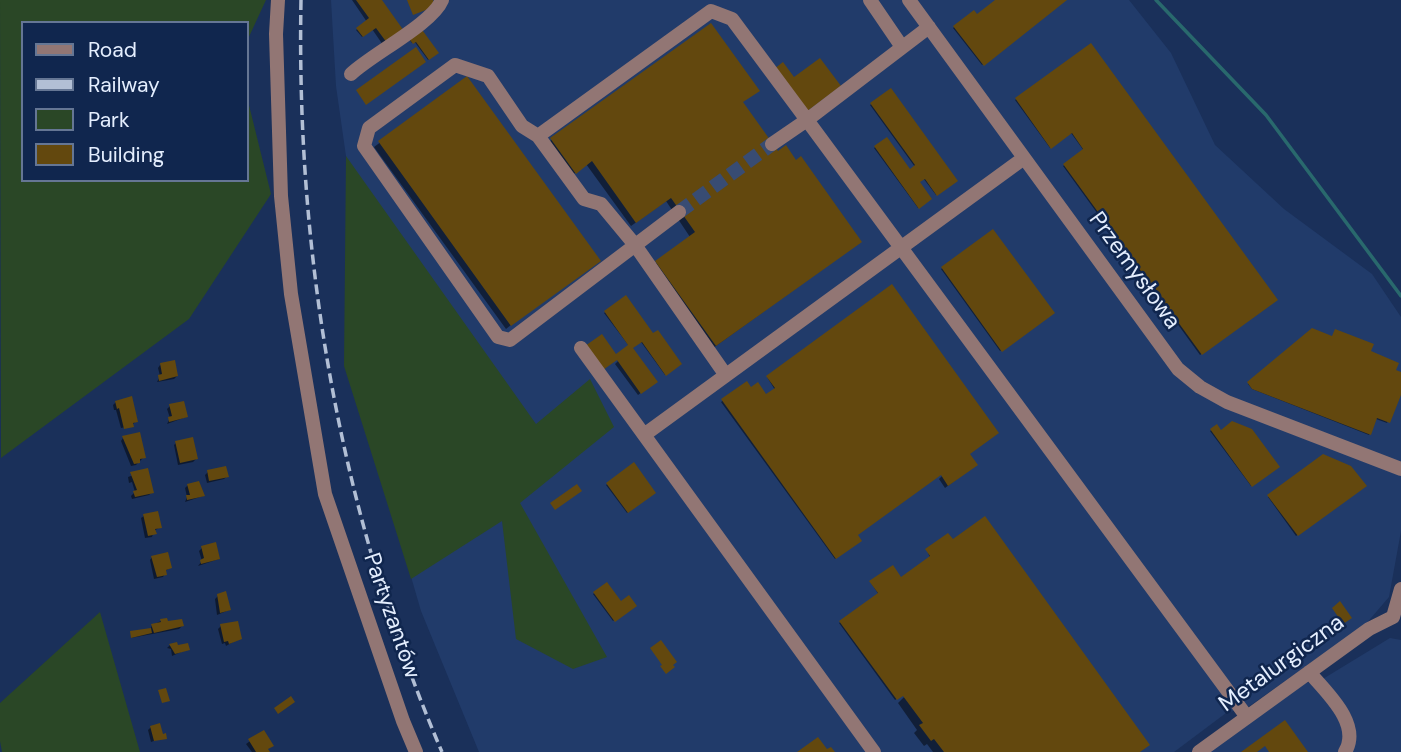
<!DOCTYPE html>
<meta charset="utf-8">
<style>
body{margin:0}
#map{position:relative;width:1401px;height:752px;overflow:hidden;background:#1a305a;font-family:"DM Sans",sans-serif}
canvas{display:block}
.legend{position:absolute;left:21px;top:21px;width:228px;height:161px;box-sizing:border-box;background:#10264e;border:2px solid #657694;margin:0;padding:9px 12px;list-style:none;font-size:21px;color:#e4eefe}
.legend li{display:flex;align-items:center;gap:14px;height:35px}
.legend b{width:35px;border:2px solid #657694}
</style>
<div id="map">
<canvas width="1401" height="752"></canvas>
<ul class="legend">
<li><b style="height:9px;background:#927674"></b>Road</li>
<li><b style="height:9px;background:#b2bfd5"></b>Railway</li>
<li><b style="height:19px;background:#2a4726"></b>Park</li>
<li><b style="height:19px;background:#63480e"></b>Building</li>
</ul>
</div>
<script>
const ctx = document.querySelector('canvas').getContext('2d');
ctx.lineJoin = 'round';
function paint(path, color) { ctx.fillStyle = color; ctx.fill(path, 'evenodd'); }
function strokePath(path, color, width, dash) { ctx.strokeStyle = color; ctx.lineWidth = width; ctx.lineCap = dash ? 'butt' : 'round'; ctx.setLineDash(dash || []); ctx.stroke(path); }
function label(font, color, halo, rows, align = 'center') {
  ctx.font = font + ' "DM Sans",sans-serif'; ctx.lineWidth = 5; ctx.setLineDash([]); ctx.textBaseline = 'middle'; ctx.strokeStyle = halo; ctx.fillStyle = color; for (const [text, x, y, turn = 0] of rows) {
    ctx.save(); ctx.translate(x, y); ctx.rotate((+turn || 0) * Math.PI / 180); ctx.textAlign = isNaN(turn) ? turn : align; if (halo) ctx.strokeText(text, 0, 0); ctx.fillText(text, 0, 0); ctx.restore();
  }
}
paint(new Path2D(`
 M331 0H1129L1171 53 1215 145 1284 209 1372 274 1401 317V531L1389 597 1365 625 1248 707 1226 713 1174 752H479L421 611 367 425 346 156 336 86Z
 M1390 638 1401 640V752H1208L1307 682 1313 685Z`), '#213b6a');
paint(new Path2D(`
 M0 0H266L247 41V23H23V180H247V97L271 194 189 319 1 458Z
 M346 156 536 424 590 379 614 427 520 503 607 657 573 669 516 639 502 521 411 579 344 366Z
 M100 612 140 752H2L0 741V703Z`), '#2a4726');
paint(new Path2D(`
 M352 0H380L402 31 383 45 372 29 362 37 356 30 367 22Z
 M998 0H1065L982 65 953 28 974 12 977 16Z
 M710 25 741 103 778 153 860 242 709 351 650 268 690 237 666 201 631 226 586 164 570 177 546 144Z
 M420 29 437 53 428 60 414 41 412 43 408 38Z
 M1091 45 1276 300 1200 355 1063 166 1084 151 1071 133 1050 148 1015 100Z
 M467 79 516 321 506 329 374 147Z
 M891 91 956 180 936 195 923 178 918 182 930 199 918 208 874 148 886 139 910 172 915 167 870 105Z
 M993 232 1052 313 1000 351 941 269Z
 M626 298 653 336 680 364 665 375 641 342 631 348 653 384 638 395 615 364 621 358 616 356 629 346 604 313Z
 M1312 330 1368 352 1401 374V390L1387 423 1376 419 1369 435 1252 389 1248 384Z
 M160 365 177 376 174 379 157 382 160 376 158 368Z
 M767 377 968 454 973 467 945 488 939 479 947 471 945 470 856 535 860 540 835 559 721 402 746 383 751 389 766 396 775 390Z
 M116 402 136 421 131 426 121 428 116 410H114L113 405Z
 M170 406 186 417 167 424 170 418 167 409Z
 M1217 427 1221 432 1278 466 1251 486 1210 431Z
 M123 438 144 457 136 465 131 466 121 441Z
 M176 443 196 459 193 462 178 465 174 445Z
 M1324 456 1364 486 1296 536 1268 497Z
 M634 464 654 493 627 513 606 485Z
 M147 470 152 492 149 495 132 499 131 496 135 492 132 482 129 483 128 477Z
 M208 472 227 476 224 479 207 483 205 475Z
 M188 485 203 496 185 502 187 497 185 488Z
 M144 516 160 527 154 531 152 537 145 538 141 518Z
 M202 548 219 559 198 566 202 561 199 551Z
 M927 550 1138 752H933L927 744 924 746 914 733 917 730 898 703 908 693 907 692 895 700 839 623 879 595 871 583 901 579 930 558Z
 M152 557 170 568 165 571V574L163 577 154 579 150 560Z
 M606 584 620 603 634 605 613 621 593 594Z
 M218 596 229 610 217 615 215 599Z
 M161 621 182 626 179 629 131 638V633L150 630 152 625Z
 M221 626 240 638 226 646 225 643 222 644 218 629Z
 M170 645 177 647 188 649 172 656 171 649 167 648Z
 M151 727 162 736 165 737 151 742 148 730Z
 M263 732 268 752H252L246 744Z`), '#0007');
strokePath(new Path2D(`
 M1156 0 1266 115 1401 296`), '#29696d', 3.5);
paint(new Path2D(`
 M356 0H382L404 31 387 43 376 28 363 37 356 28 369 18Z
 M407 0H433L436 6 413 15Z
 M995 0H1067L984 66 953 26 974 10 977 14Z
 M711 23 760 91 743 102 778 151 786 145 796 160 801 156 862 242 716 346 655 261 695 232 671 198 636 223 592 161 576 174 550 138Z
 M420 27 439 53 429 60 416 42 413 44 407 36Z
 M1091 43 1278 300 1202 355 1063 164 1083 149 1072 133 1051 149 1015 98Z
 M416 47 426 62 366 105 356 90Z
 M820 58 841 86 806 112 774 69 783 62 794 77Z
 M467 76 601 261 511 326 378 141Z
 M891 88 958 181 937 196 925 179 920 182 932 199 919 209 874 146 887 137 910 169 915 165 870 103Z
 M993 229 1055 313 1002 352 941 267Z
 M892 284 999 433 970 454 978 465 948 486 941 475 858 535 862 541 836 559 721 399 747 381 751 387 758 382 766 394 775 388 766 376Z
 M626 295 653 333 658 330 682 364 666 376 642 342 633 348 658 382 641 394 617 360 603 370 585 346 602 334 616 354 628 345 604 311Z
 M1312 328 1332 336 1335 329 1374 344 1371 351 1399 363 1396 370 1401 372V395L1390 423 1377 418 1371 435 1252 389 1247 382Z
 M175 360 178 376 159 381 158 375 162 374 160 363Z
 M132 396 138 422 133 423 134 427 124 429 119 408 117 409 115 401Z
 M184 401 188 417 169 422 168 417 172 416 169 404Z
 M1232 421 1252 429 1280 467 1252 487 1210 429 1217 424 1221 430Z
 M140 432 146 458 140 459V463L134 464 122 436Z
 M193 437 198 459 180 463 175 441Z
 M1323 454 1351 466 1367 486 1298 536 1267 495Z
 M634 462 656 493 628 513 606 483Z
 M226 466 229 477 209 481 207 470Z
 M148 468 154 493 135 497 133 491 137 490 130 472Z
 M199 481 205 496 187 500 186 495H190L187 484Z
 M577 484 582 491 555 510 550 503Z
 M158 511 162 528 155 529 157 534 148 536 143 514Z
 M985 516 1150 745 1140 752H944L934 739 931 741 919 725 923 723 903 696 897 700 839 621 878 593 869 581 893 565 901 577 930 556 925 549 948 533 953 539Z
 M216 542 220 559 201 564 200 560 204 558 201 546Z
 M168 552 172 568 166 570 167 575 157 577 151 556Z
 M607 582 621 601 629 595 637 606 615 622 593 592Z
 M226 591 231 610 220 613 217 594Z
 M1340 601 1352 618 1343 624 1332 608Z
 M167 618 168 621 182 619 184 626 154 633 151 624 161 622 160 619Z
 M238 621 242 639 229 644 228 641 224 642 220 624Z
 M151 628 152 633 131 638 130 631Z
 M661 640 677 662 673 665 675 667 666 674 660 666 662 665 650 648Z
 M177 642 178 645 188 643 190 650 175 654 169 644Z
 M166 688 170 701 162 703 158 690Z
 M291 696 295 702 278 714 274 708Z
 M1285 720 1308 752H1269L1265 746 1257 752H1241Z
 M160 723 163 734 166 733 167 739 154 741 150 726Z
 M264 730 274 746 268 749 270 752H256L248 739Z
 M818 737 827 749 831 747 835 752H797Z`), '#63480e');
strokePath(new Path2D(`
 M679 212 772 144`), '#384c73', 14, [14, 7]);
strokePath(new Path2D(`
 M278 0 276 34 281 196 291 294 325 494 403 721 416 752
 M870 0 902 47
 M909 0 1178 369 1200 387 1227 402 1401 469
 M351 74C372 54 432 24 442 0
 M538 136 584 199 601 204 635 245 725 374
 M772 144 807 120 1247 717
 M679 212 510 340 498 337 364 146 369 128 455 65 488 76 522 126 538 136 711 11 732 19 807 120 929 27
 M581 348 874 752
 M644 435 1024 158
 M1393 617 1401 589
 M1309 672C1326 692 1362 724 1345 752
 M1199 752 1369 629 1393 617`), '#927674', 14);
strokePath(new Path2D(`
 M301 0C296 257 340 515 442 752`), '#b2bfd5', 3.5, [10, 5]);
label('23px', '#e4eefe', '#10264e', [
 ["Przemysłowa",1134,271,54],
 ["Partyzantów",391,616,71],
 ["Metalurgiczna",1282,664,-36]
]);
</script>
